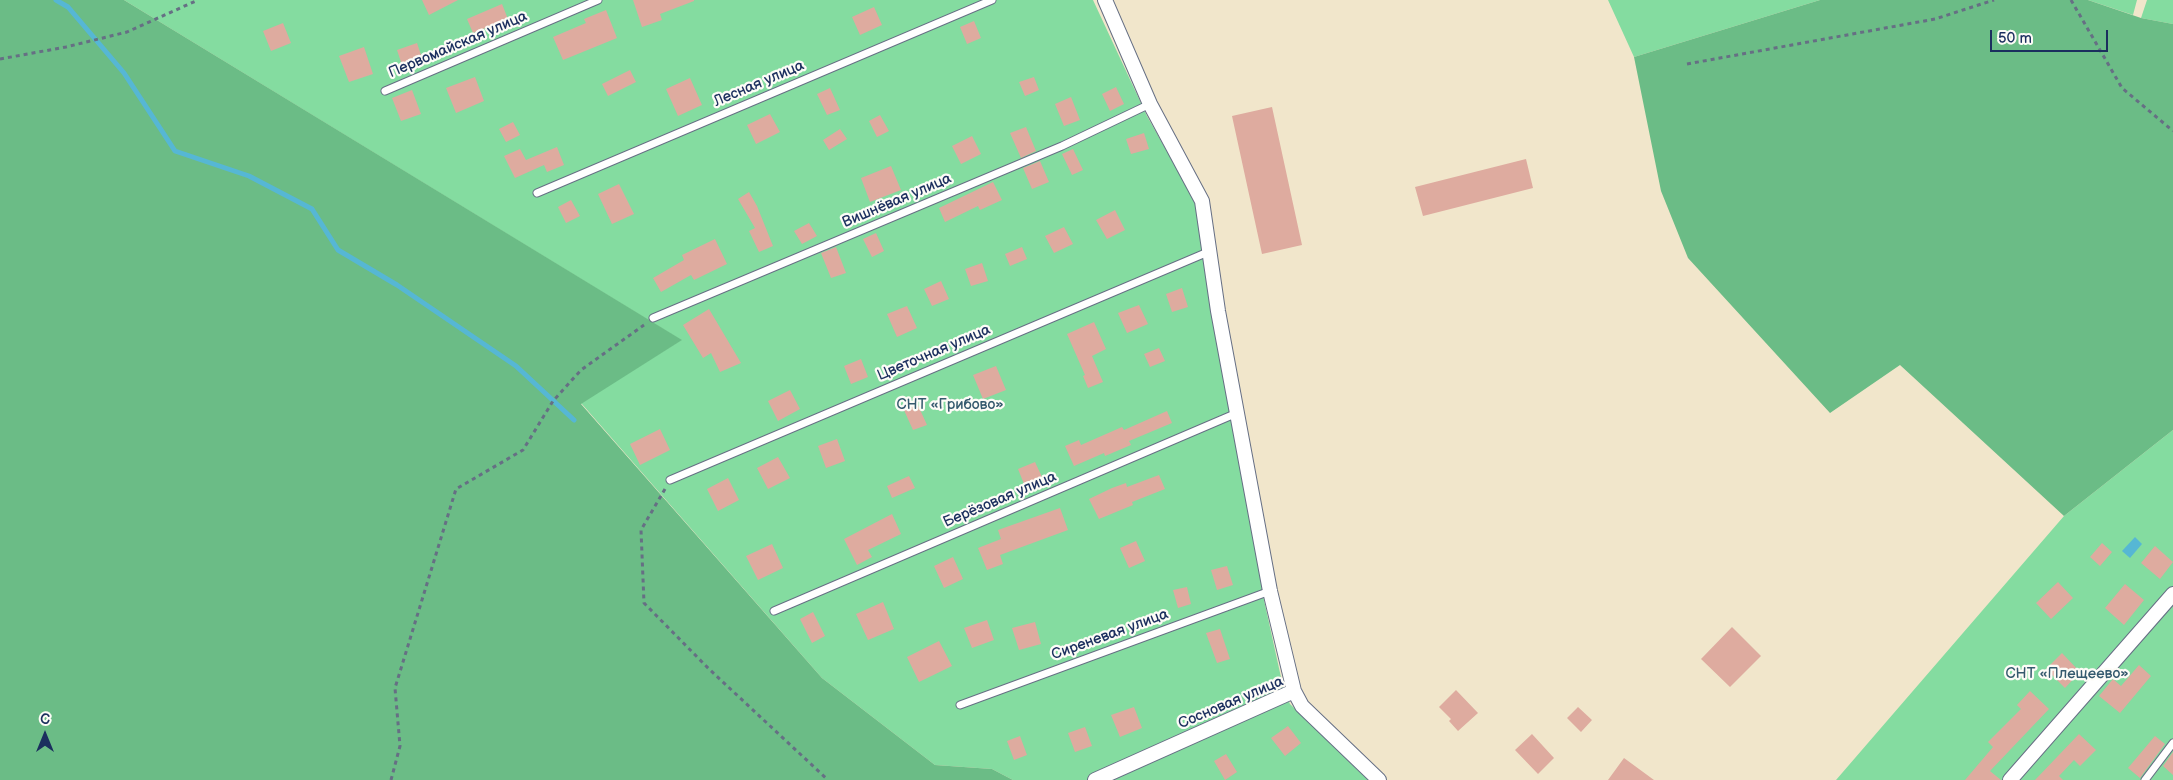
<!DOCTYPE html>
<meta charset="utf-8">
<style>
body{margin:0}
#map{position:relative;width:2173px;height:780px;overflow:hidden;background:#f1e6cb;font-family:"Balsamiq Sans",sans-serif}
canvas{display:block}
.north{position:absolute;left:20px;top:710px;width:50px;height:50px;-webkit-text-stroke:4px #fdfcf7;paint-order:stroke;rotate:0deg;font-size:14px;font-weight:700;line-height:20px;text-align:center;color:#1b2f5e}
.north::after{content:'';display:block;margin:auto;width:18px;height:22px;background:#1b2f5e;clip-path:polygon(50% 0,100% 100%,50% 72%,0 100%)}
.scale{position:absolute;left:1990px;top:30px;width:118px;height:22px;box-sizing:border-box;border:2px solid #1b2f5e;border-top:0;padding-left:6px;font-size:15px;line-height:18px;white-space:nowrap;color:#1b2f5e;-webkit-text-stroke:4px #fdfcf7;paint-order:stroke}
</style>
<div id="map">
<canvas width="2173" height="780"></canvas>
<div class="north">С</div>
<div class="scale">50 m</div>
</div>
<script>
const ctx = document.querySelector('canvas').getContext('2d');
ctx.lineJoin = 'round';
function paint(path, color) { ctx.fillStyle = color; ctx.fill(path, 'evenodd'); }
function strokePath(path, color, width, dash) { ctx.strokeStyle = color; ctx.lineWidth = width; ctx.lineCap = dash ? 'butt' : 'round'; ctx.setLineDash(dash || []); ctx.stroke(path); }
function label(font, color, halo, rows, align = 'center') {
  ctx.font = font + ' "Balsamiq Sans",sans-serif'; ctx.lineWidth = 4.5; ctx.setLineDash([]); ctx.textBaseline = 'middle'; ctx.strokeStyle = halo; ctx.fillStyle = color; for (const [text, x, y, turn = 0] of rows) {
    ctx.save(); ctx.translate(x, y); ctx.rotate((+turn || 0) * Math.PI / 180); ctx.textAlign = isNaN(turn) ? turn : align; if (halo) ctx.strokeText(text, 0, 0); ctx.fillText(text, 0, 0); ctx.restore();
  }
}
paint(new Path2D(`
 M124 0H1093L1147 116 1196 203 1264 600 1284 691 1290 704 1368 780H1013L992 769 935 765 822 678 581 403 681 340Z
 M1608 0H1820L1634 57Z
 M2088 0H2137L2133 15Z
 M2147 0H2173V24L2141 18Z
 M2173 430V780H1836L2064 516Z`), '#84dca0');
paint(new Path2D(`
 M0 0H124L682 340 581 404 822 678 935 765 992 769 1013 780H0Z
 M1820 0H2088L2141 18 2173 24V430L2064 516 1900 365 1830 413 1688 258 1661 191 1634 57Z`), '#6bbc86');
paint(new Path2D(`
 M2135 537 2142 544 2130 558 2122 551Z`), '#56b7d4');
strokePath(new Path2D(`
 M56 0 68 7 124 73 175 151 249 176 312 209 338 250 397 285 516 366 574 420`), '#56b7d4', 5);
paint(new Path2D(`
 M422 0H458L429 15Z
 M633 0H694V1L660 14 662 20 642 27Z
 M502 4 508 19 473 33 467 19Z
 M874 7 882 25 860 35 852 17Z
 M606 10 617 38 563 60 553 37 586 23 584 19Z
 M974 21 981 38 967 44 960 27Z
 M283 23 291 43 271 51 263 31Z
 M417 43 422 58 402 65 397 50Z
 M364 47 373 74 349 82 339 56Z
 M630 70 636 82 608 96 602 84Z
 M475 77 484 101 456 113 446 88Z
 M1034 77 1039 90 1025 96 1019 82Z
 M690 78 702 105 678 116 666 89Z
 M1116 87 1124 104 1110 111 1102 94Z
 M830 88 840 110 827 115 817 94Z
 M412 90 421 114 401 121 392 98Z
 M1071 97 1080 120 1064 126 1055 104Z
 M1272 107 1302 245 1262 254 1232 116Z
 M770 114 780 132 756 144 747 125Z
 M880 115 889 131 877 137 869 121Z
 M513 122 520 135 506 142 499 129Z
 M1026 127 1036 151 1021 158 1010 133Z
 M840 129 847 139 829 150 823 140Z
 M1144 133 1149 149 1131 154 1126 139Z
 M972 136 981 154 961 164 952 146Z
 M557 147 564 165 547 172 544 165 515 178 504 156 520 149 526 160Z
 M1073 149 1083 170 1072 175 1062 154Z
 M1526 159 1533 188 1423 216 1415 187Z
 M1040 161 1049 182 1032 189 1023 168Z
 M891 166 901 190 870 202 861 178Z
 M993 182 1002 200 980 210 978 206 945 222 939 208Z
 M619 184 634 214 612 224 598 194Z
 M749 192 757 206 773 246 759 252 749 231 755 228 738 199Z
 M571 200 580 216 566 223 558 207Z
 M1115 210 1125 230 1107 239 1096 220Z
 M809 223 817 236 802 244 794 231Z
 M1064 227 1073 244 1054 253 1045 236Z
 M876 233 884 251 872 257 863 239Z
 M715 239 727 264 694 280 691 275 661 292 653 278 684 260 682 255Z
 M836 247 846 273 831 278 821 253Z
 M1022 247 1027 259 1010 266 1005 254Z
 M982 263 988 281 971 286 965 269Z
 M941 281 949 299 932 306 924 289Z
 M1182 288 1188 307 1172 312 1166 294Z
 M1139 305 1148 324 1127 333 1118 313Z
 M907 306 917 328 897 337 887 314Z
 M709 309 741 363 720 372 711 353 703 358 683 325Z
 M1094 322 1106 349 1092 356 1103 382 1088 388 1083 376 1085 375 1067 334Z
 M1159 348 1165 361 1150 367 1144 354Z
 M861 359 868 377 851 384 844 366Z
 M996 366 1006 390 983 399 973 375Z
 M790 390 800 409 778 421 768 401Z
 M917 403 927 425 913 430 903 408Z
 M1167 411 1172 423 1129 441 1131 445 1105 456 1104 453 1074 466 1065 446 1079 440 1081 445 1122 427 1124 430Z
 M660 429 670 450 640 465 630 444Z
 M837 439 845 461 826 468 818 446Z
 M778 457 790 478 768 489 757 468Z
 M1035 462 1042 477 1024 484 1018 469Z
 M1159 475 1165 489 1132 502 1133 505 1099 519 1089 499 1112 488 1126 483 1127 487Z
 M909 476 915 488 892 498 887 486Z
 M728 478 739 500 718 511 707 489Z
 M1060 508 1068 530 1000 555 1003 564 987 570 978 548 1001 539 998 530Z
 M892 514 901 534 868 550 872 557 857 565 844 539Z
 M1136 541 1145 561 1129 568 1120 548Z
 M2102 543 2112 552 2100 566 2090 557Z
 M772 544 783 568 758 580 746 556Z
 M2155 546 2173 562 2160 579 2141 563Z
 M953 557 963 579 944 588 934 566Z
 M1227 566 1233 585 1217 590 1211 570Z
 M2058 582 2073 598 2051 619 2036 603Z
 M2125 584 2144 600 2124 625 2105 608Z
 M1187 587 1191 604 1178 608 1173 590Z
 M883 602 894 629 868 640 856 614Z
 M813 612 825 636 812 643 800 619Z
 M987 620 994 640 972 648 964 628Z
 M1035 622 1041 644 1019 650 1012 628Z
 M1732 627 1761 656 1730 687 1701 659Z
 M1220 629 1230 659 1217 663 1206 633Z
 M939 641 952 666 919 682 907 657Z
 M2062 653 2080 672 2065 688 2046 669Z
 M2139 665 2151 676 2120 713 2099 696 2113 679 2121 686Z
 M1456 690 1478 713 1458 731 1449 721 1451 719 1439 707Z
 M2030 691 2049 709 1990 771 2001 780H1965L1993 747 1988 742 2021 709 2017 705Z
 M1134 707 1142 728 1120 737 1111 715Z
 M1578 707 1592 720 1581 732 1567 718Z
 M1288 726 1301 743 1285 756 1271 738Z
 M1085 727 1092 746 1075 752 1068 733Z
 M1532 734 1554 758 1538 774 1515 750Z
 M2079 734 2096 750 2080 766 2074 760 2059 776 2063 780H2035Z
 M1020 736 1027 755 1014 760 1007 741Z
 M2155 736 2165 744 2140 778 2128 768Z
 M2173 752V775L2163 766Z
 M1226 754 1237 772 1225 780 1214 761Z
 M1624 758 1654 780H1608Z`), '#deab9f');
const service = new Path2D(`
 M385 91 598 0
 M537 193 992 0
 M653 318 1062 146 1150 104
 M670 480 1208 252
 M774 611 1237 413
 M960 705 1270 591
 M2145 780 2173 743`);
const minor = new Path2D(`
 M1105 0 1150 104 1202 201 1218 311 1270 591 1294 691 1302 706 1379 780
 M1095 780 1294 691
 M2010 780 2173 594`);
strokePath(service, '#666f84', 9);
strokePath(minor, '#666f84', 16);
strokePath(new Path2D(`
 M2071 0 2122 88 2173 131
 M0 59 66 47 127 32 198 0
 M1687 64 1935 19 1994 0
 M665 489 641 530 644 603 709 669 828 780
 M391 780 400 746 395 688 456 489 523 450 553 401 581 370 644 325`), '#666f84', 3, [4, 4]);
strokePath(service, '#fff', 7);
strokePath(minor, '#fff', 14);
label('15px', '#1b2f5e', '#fdfcf7', [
 ["Первомайская улица",458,45,-23],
 ["Лесная улица",759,84,-23],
 ["Вишнёвая улица",897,201,-23],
 ["Цветочная улица",934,353,-23],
 ["Берёзовая улица",1000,500,-23],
 ["Сиреневая улица",1110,635,-20],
 ["Сосновая улица",1231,703,-23]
]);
label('15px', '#355a6e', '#fdfcf7', [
 ["СНТ «Грибово»",950,405],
 ["СНТ «Плещеево»",2067,674]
]);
</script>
